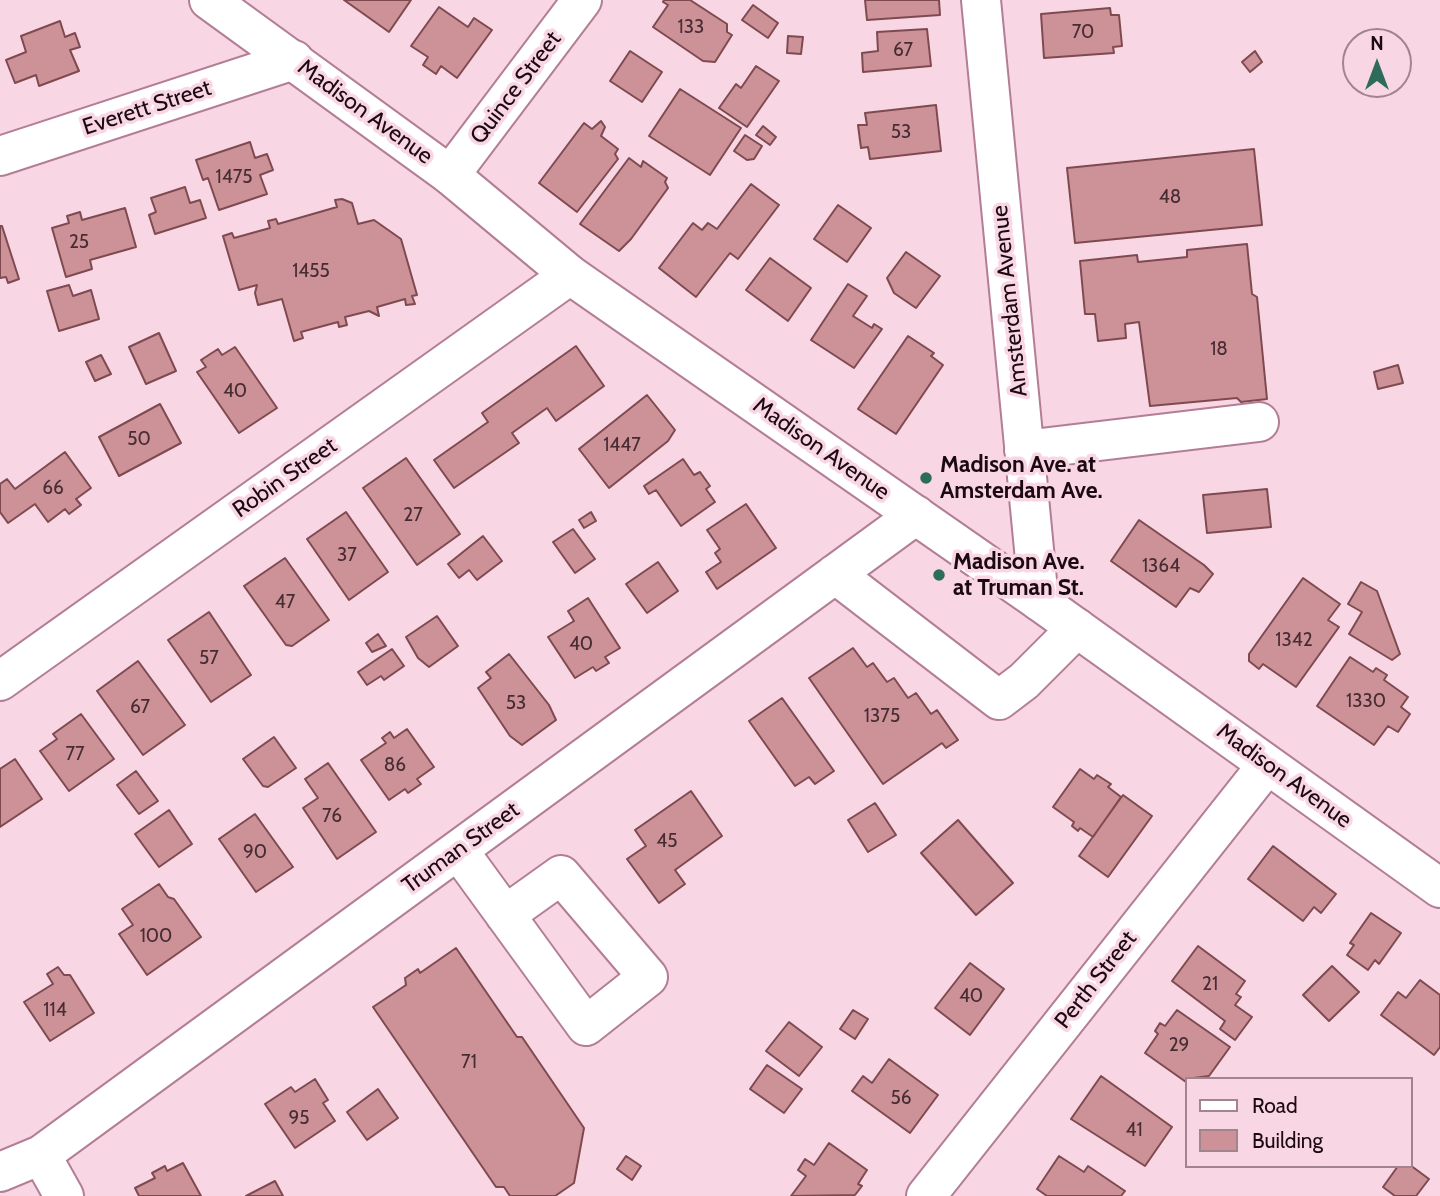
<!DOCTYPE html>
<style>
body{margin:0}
#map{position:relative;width:1440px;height:1196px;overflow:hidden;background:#f9d6e4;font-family:Cabin,sans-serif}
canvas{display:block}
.legend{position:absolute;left:1185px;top:1077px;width:228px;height:91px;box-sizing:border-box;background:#f9d6e4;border:2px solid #a18490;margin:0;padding:9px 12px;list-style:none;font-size:21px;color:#1c0a12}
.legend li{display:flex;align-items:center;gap:14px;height:35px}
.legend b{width:35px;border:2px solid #a18490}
.north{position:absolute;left:1342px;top:28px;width:70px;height:70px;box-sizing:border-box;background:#f9d6e4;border:2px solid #a18490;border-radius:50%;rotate:0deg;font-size:19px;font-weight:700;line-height:28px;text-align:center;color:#1c0a12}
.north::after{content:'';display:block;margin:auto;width:24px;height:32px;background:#2d6c5a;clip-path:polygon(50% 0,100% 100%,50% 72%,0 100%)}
</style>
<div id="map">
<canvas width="1440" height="1196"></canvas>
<ul class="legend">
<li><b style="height:9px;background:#fff"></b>Road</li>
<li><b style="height:19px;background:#cc9298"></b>Building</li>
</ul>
<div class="north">N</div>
</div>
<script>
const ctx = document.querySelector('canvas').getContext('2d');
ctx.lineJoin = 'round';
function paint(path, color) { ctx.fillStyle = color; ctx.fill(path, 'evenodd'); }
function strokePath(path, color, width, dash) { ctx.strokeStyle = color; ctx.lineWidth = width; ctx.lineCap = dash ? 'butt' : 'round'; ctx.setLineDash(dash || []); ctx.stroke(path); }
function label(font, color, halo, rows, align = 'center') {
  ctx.font = font + ' Cabin,sans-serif'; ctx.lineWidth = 7; ctx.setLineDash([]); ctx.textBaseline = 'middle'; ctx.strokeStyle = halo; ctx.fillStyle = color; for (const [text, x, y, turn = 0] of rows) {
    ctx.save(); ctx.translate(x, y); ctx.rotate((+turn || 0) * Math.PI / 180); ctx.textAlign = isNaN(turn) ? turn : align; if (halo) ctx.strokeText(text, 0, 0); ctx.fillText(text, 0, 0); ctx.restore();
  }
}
const building = new Path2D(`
 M344 0H411L389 32Z
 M664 0H690L727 24V32L732 35 715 62 703 61 653 27 668 5 663 2Z
 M865 0H939L940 15 867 20Z
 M753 5 778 23 768 38 742 20Z
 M439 7 468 27 474 18 492 30 457 78 441 66 436 74 423 65 428 57 411 46Z
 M1110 8 1111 15H1119L1122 46 1113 47 1114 53 1044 58 1041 14Z
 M60 21 65 37 75 33 80 47 70 50 79 71 39 86 36 75 15 83 6 60 26 52 21 36Z
 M927 29 931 66 863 72 862 53 878 51 877 32Z
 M788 36 803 37 801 54 787 53Z
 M630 51 662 72 642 102 610 81Z
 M1255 51 1262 62 1250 72 1242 62Z
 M756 66 779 81 747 127 719 108 736 84 741 88Z
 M680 89 741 128 710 175 649 136Z
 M936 105 941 151 870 159 868 147 861 148 858 125H867L865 113Z
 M601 121 605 127 601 136 618 149 615 154 618 159 577 212 539 183 584 123 592 129Z
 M763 126 776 137 770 145 756 135Z
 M745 135 762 146 754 159 747 160 734 151Z
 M250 142 255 158 267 154 273 170 260 175 267 194 219 210 208 178 203 180 196 160Z
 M1254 149 1262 225 1075 243 1067 168Z
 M629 158 641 167 643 161 667 178 665 182 668 188 631 239 619 251 580 224Z
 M751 184 779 205 738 259 730 253 696 297 659 268 693 223 702 230 708 223 717 229Z
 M185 187 190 203 200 200 206 218 155 234 149 215 156 212 151 198Z
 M342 199 352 203 358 224 374 220 401 239 417 295 412 296 415 304 406 305 405 299 377 307 379 316 369 311 345 317 347 325 339 327 338 322 301 332 303 338 294 341 282 299 258 305 255 293 257 285 239 290 223 236 232 233 234 238 270 228 268 221 276 219 278 224 337 207 335 200Z
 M838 205 871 228 847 262 814 239Z
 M125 208 136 247 90 260 92 269 66 277 52 228 69 223 67 216 80 212 82 220Z
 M0 226H2L19 279 8 283 6 277 0 278Z
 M1247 244 1252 294 1257 297 1267 399 1241 402 1237 398 1150 406 1139 322 1125 324 1126 338 1098 341 1095 314H1085L1080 261 1137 255 1138 262 1187 257V250Z
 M906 252 940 276 916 308 894 293 887 278Z
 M770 258 811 288 788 321 746 290Z
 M848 284 867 296 853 316 872 328 874 324 882 329 854 368 811 340Z
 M69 285 73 296 91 290 99 319 59 331 47 291Z
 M159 333 176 371 146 384 129 347Z
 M908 336 934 353 931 356 943 365 896 434 858 409Z
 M576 346 604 386 556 421 547 408 512 433 519 443 454 488 434 460 488 422 482 413Z
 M235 347 277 408 239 433 197 372 206 367 201 360 218 349 222 355Z
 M101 355 111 374 95 381 86 362Z
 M1398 365 1403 383 1378 389 1374 372Z
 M647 395 675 430 668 441 609 488 579 449Z
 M160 404 181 443 119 476 99 437Z
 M65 452 91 488 76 499 81 505 69 514 65 509 48 522 35 504 8 523 0 512V484L7 479 15 489Z
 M406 458 460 534 417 565 363 488Z
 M683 459 694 475 700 472 710 486 706 489 715 502 681 526 656 490 649 494 644 486Z
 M1267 489 1271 527 1207 533 1203 495Z
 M746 504 776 548 717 589 706 572 721 562 715 553 720 549 707 530Z
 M346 512 388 572 349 600 307 539Z
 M591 512 596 521 584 528 579 520Z
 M1139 520 1204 565 1213 574 1199 592 1190 588 1176 607 1111 561Z
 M573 529 595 559 575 573 553 542Z
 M483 536 502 561 477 580 469 570 459 578 448 564Z
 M285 558 329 620 292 646 286 645 244 586Z
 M658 562 678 591 647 613 626 584Z
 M1303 578 1340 604 1328 620 1339 627 1296 687 1263 664 1259 669 1249 661V654Z
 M1361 582 1377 591 1400 654 1392 660 1349 634 1362 612 1348 604Z
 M588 598 620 648 605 657 609 663 596 671 593 667 575 678 548 637 574 621 568 611Z
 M209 612 251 675 211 702 168 640Z
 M437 616 458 646 429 667 418 658 406 637Z
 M378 634 386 646 372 652 366 643Z
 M853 648 867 667 873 663 887 682 894 678 908 698 916 693 931 714 937 710 958 740 946 748 942 743 883 784 809 678Z
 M392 649 404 666 384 680 381 676 367 685 358 672Z
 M509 654 549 705 556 720 522 745 510 736 478 688 491 678 486 672Z
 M1350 657 1373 672 1376 668 1387 675 1384 680 1408 697 1401 707 1410 714 1398 732 1388 726 1374 745 1317 706Z
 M138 661 185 725 143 755 97 691Z
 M782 698 834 771 815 784 809 777 795 786 749 721Z
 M81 714 114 759 69 791 40 751 57 739 53 734Z
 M407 729 434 767 417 779 421 784 408 793 405 789 389 800 361 760 386 743 382 738 390 732 394 738Z
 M274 737 296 768 268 787 263 786 243 759Z
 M15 759 42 799 0 827V769Z
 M328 763 376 832 337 859 303 808 318 798 305 779Z
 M1080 769 1094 779 1097 775 1111 784 1108 787 1121 797 1093 837 1080 828 1078 831 1072 826 1074 822 1053 807Z
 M136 771 158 801 139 814 117 785Z
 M691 791 722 836 675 870 685 884 659 903 627 859 646 846 635 830Z
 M1123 795 1152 816 1108 877 1079 856Z
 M875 803 896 835 868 852 848 820Z
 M169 810 192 844 159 867 135 834Z
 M255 814 293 867 256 892 219 839Z
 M958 820 1013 883 976 915 921 853Z
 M1273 846 1336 894 1321 913 1314 907 1303 921 1248 879Z
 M159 884 168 897 174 899 201 937 147 975 119 934 133 925 122 909Z
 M1371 913 1401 933 1379 964 1375 960 1368 970 1347 955 1354 945 1350 943Z
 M1198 946 1245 981 1236 994 1241 997 1235 1005 1252 1017 1235 1040 1220 1029 1225 1021 1172 981Z
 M456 948 517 1037H522L584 1128 574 1183 555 1196H510L504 1187H496L373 1007 406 985 405 978 418 969 420 973Z
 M970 963 1004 989 970 1035 935 1008Z
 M1332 966 1359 992 1329 1021 1303 995Z
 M58 967 64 975H70L94 1013 50 1041 24 1002 53 984 47 974Z
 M1420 980 1440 995V1047L1434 1055 1381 1015 1398 992 1406 998Z
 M853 1010 868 1019 855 1039 840 1029Z
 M1177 1010 1230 1047 1209 1076 1186 1079V1082L1145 1053 1158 1034 1155 1031 1160 1023 1165 1026Z
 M789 1022 822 1047 799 1076 766 1051Z
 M889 1059 938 1095 910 1133 852 1091 863 1076 872 1083Z
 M767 1065 802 1089 784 1113 750 1089Z
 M1101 1076 1172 1127 1145 1166 1071 1119Z
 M315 1079 328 1100 323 1103 335 1121 295 1148 265 1104 291 1087 295 1092Z
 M378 1089 398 1118 367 1140 347 1112Z
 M829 1143 867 1170 858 1184 862 1186 855 1195 791 1196 806 1176 798 1170 805 1159 814 1165Z
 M626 1156 641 1166 632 1180 617 1169Z
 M1059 1156 1084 1172 1088 1166 1125 1191 1121 1196H1047L1037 1189Z
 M183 1163 201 1196H139L135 1188 155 1178 152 1173 165 1166 167 1171Z
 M1410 1165 1429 1179 1416 1196H1395L1383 1187 1398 1166Z
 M275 1181 283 1196H246Z`);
paint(building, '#cc9298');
strokePath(building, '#7e4a50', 2);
const minor = new Path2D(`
 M981 0 1039 601
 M0 156 294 60
 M450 175 582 0
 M1024 450 1259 422
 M835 574 999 700 1024 681 1077 628
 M0 681 570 275
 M458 850 586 1026 648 977 561 875 505 915
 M41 1155 64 1196
 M0 1172 41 1155 916 515
 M926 1196 1267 765`);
const major = new Path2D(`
 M209 0 450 175 570 275 1039 601 1440 888`);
strokePath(minor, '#b37e95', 42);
strokePath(major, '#b37e95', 42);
strokePath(minor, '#fff', 38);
strokePath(major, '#fff', 38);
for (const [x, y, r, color] of [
 [926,478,7,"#2d6c5a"],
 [939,575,7,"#2d6c5a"]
]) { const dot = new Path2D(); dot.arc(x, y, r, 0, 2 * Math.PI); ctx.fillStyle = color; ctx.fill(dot); strokePath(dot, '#f9d6e4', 2.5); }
label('19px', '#482c34', null, [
 ["133",691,27],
 ["70",1083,32],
 ["67",903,50],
 ["53",901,132],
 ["1475",234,177],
 ["48",1170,197],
 ["25",79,242],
 ["1455",311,271],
 ["18",1219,349],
 ["40",235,391],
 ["50",139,439],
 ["1447",622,445],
 ["66",53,488],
 ["27",413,515],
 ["37",347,555],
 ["1364",1161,566],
 ["47",285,602],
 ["1342",1294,640],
 ["40",581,644],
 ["57",209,658],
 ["1330",1366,701],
 ["53",516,703],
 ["67",140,707],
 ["1375",882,716],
 ["77",75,754],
 ["86",395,765],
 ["76",332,816],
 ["45",667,841],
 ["90",255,852],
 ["100",156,936],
 ["21",1210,984],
 ["40",971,996],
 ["114",55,1010],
 ["29",1179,1045],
 ["71",469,1062],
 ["56",901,1098],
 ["95",299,1118],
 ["41",1134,1130]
]);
label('23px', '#1c0a12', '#f9d6e4', [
 ["Quince Street",516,88,-53],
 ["Everett Street",147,108,-18],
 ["Madison Avenue",365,112,36],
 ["Amsterdam Avenue",1010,301,-96],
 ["Madison Avenue",821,449,35],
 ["Robin Street",285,478,-35],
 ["Madison Avenue",1284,776,36],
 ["Truman Street",461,848,-36],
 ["Perth Street",1096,980,-52]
]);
label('bold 23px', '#1c0a12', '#f9d6e4', [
 ["Madison Ave. at",940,465],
 ["Amsterdam Ave.",940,491],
 ["Madison Ave.",953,562],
 ["at Truman St.",953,588]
], 'left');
</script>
